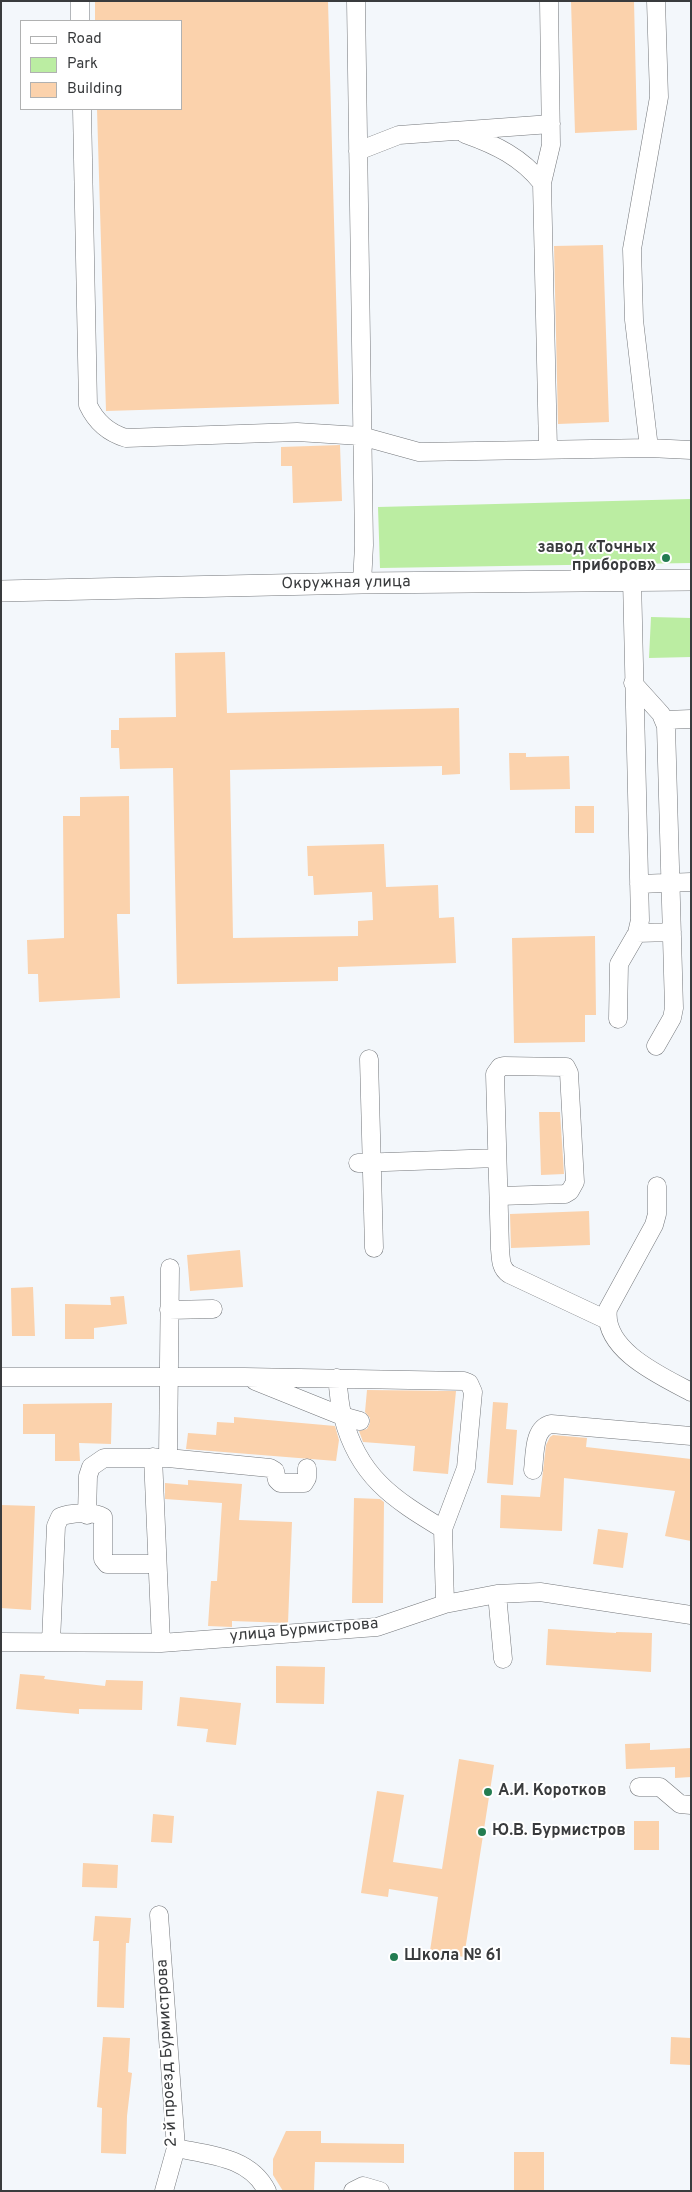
<!DOCTYPE html>
<meta charset="utf-8">
<style>
body{margin:0}
#map{position:relative;width:692px;height:2192px;overflow:hidden;background:#f3f7fb;font-family:Overpass,sans-serif}
canvas{display:block}
.frame{position:absolute;inset:0;border:2px solid #393b3d;pointer-events:none}
.legend{position:absolute;left:20px;top:20px;width:162px;height:90px;box-sizing:border-box;background:#fff;border:1px solid #b0b1b1;margin:0;padding:6px 9px;list-style:none;font-size:15px;color:#393b3d}
.legend li{display:flex;align-items:center;gap:10px;height:25px}
.legend b{width:25px;border:1px solid #b0b1b1}
</style>
<div id="map">
<canvas width="692" height="2192"></canvas>
<div class="frame"></div>
<ul class="legend">
<li><b style="height:6px;background:#fff"></b>Road</li>
<li><b style="height:14px;background:#bbeda2"></b>Park</li>
<li><b style="height:14px;background:#fbd2ac"></b>Building</li>
</ul>
</div>
<script>
const ctx = document.querySelector('canvas').getContext('2d');
ctx.lineJoin = 'round';
function paint(path, color) { ctx.fillStyle = color; ctx.fill(path, 'evenodd'); }
function strokePath(path, color, width, dash) { ctx.strokeStyle = color; ctx.lineWidth = width; ctx.lineCap = dash ? 'butt' : 'round'; ctx.setLineDash(dash || []); ctx.stroke(path); }
function label(font, color, halo, rows, align = 'center') {
  ctx.font = font + ' Overpass,sans-serif'; ctx.lineWidth = 4; ctx.setLineDash([]); ctx.textBaseline = 'middle'; ctx.strokeStyle = halo; ctx.fillStyle = color; for (const [text, x, y, turn = 0] of rows) {
    ctx.save(); ctx.translate(x, y); ctx.rotate((+turn || 0) * Math.PI / 180); ctx.textAlign = isNaN(turn) ? turn : align; if (halo) ctx.strokeText(text, 0, 0); ctx.fillText(text, 0, 0); ctx.restore();
  }
}
paint(new Path2D(`
 M691 499V563L380 568 378 507Z
 M651 617 691 618V657L649 658Z`), '#bbeda2');
paint(new Path2D(`
 M95 1H328L339 404 106 411 97 109H181V21H95Z
 M571 1H634L637 130 575 133Z
 M603 245 609 422 558 424 554 246Z
 M340 445 342 501 293 503 292 466H281V447Z
 M225 652 227 713 459 708 460 774 442 775V766L230 770 233 938 358 936V921L373 920 372 892 314 895 313 876H308L307 846 384 844 386 887 438 885 439 918 454 917 456 963 338 967V981L177 984 173 768 120 769 119 748H111V730H119V718L176 717 175 653Z
 M509 753H526V757L569 756 570 789 510 790Z
 M129 796 130 914H117L120 998 39 1002 38 974H28L27 940 64 938 63 816H80V797Z
 M575 806H594V833H575Z
 M595 936 596 1015H585V1042L514 1043 512 938Z
 M539 1112H560L564 1174 541 1175Z
 M589 1211 590 1245 511 1248 510 1214Z
 M240 1250 243 1287 190 1291 187 1255Z
 M33 1287 35 1336H12L11 1288Z
 M124 1296 127 1324 94 1328V1339H65V1304L111 1305 110 1297Z
 M367 1390 456 1391 448 1474 413 1471 415 1446 363 1442 359 1431 367 1429 370 1423V1418L365 1412Z
 M493 1402 508 1403 506 1429 517 1430 513 1485 487 1483Z
 M112 1403 111 1444 79 1443 80 1461H55V1434H23V1404Z
 M234 1417 335 1426 339 1440 336 1461 186 1449 188 1433 216 1435 217 1422 234 1423Z
 M553 1435 587 1438 586 1447 691 1459V1541L665 1536 675 1491 564 1478 562 1531 500 1528 501 1495 540 1497 546 1445 550 1437Z
 M188 1480 242 1484 239 1520 292 1522 288 1623 232 1621V1627L208 1626 211 1581H217L222 1503 165 1499V1483L188 1485Z
 M354 1498 380 1499 384 1502 383 1603H352Z
 M1 1505 35 1506 31 1610 1 1608Z
 M598 1529 628 1533 623 1568 593 1564Z
 M548 1629 616 1633V1632L652 1633 651 1672 546 1665Z
 M276 1666 325 1667 324 1704 276 1703Z
 M20 1674 45 1676 44 1679 105 1686 106 1680 143 1681 142 1710 79 1709V1714L16 1709Z
 M180 1697 241 1703 236 1745 206 1742 208 1729 177 1726Z
 M650 1743V1750L691 1748V1777L675 1778V1767L626 1769 625 1744Z
 M459 1759 494 1765 464 1957 430 1951 438 1897 389 1889 388 1897 361 1893 377 1791 404 1795 393 1862 442 1869Z
 M153 1814 174 1816 172 1843 151 1842Z
 M634 1821H659V1850H634Z
 M83 1863 118 1865 117 1888 82 1887Z
 M95 1916 131 1918 129 1943H126L124 2008 97 2007 99 1941H93Z
 M103 2037 130 2038 128 2072 132 2073 127 2116 126 2154 101 2153 102 2108 97 2107Z
 M671 2037 691 2038V2065L670 2064Z
 M286 2131H321V2143L404 2144V2163L315 2162 314 2191H283L273 2175V2159Z
 M514 2152H544V2191H514Z`), '#fbd2ac');
const minor = new Path2D(`
 M80 1V21
 M356 1 364 545 362 583
 M82 109 88 405C96 422 109 433 126 438L297 432 361 436 419 452 649 448 691 450
 M465 134C496 145 521 157 542 183
 M358 151 399 135 551 124
 M649 448 634 320 632 249 659 97 656 1
 M548 449 542 183 551 145 549 1
 M633 683 661 714 666 726 674 1008 672 1018 656 1046
 M665 720 691 719
 M639 884 691 882
 M637 933 672 932
 M618 1019 619 964 637 933 640 920 632 579
 M369 1059 374 1248
 M358 1163 497 1158
 M657 1186V1214L654 1225 608 1309C602 1350 661 1376 691 1392
 M499 1196 565 1194 570 1191 575 1182 569 1073 566 1067 504 1066 500 1067 495 1074 500 1249C501 1258 500 1268 509 1274L607 1320
 M169 1310 213 1309
 M1 1377H245L464 1381 469 1383 473 1392 466 1468 443 1529 445 1604
 M337 1378C339 1391 339 1405 343 1417 358 1476 393 1499 443 1529
 M255 1381 342 1416 360 1421
 M153 1457 161 1643
 M168 1458 170 1268
 M533 1470C535 1455 533 1428 551 1424L691 1436
 M87 1515 88 1476 91 1467 104 1458H168L270 1468 275 1471 277 1480 280 1483H304L307 1478V1468
 M497 1594 503 1659
 M1 1642 161 1643 377 1627 445 1604 497 1594 540 1592 691 1615
 M51 1642 56 1526 60 1517C69 1513 94 1511 103 1517V1559L107 1564H157
 M639 1787H660L680 1804 691 1805
 M159 1915 176 2148 164 2191
 M176 2148C210 2155 250 2157 267 2191
 M353 2191 363 2186 380 2191`);
const major = new Path2D(`
 M1 591 362 583 691 580`);
strokePath(minor, '#74777b', 19);
strokePath(major, '#74777b', 22);
strokePath(minor, '#fff', 18);
strokePath(major, '#fff', 21);
for (const [x, y, r, color] of [
 [666,558,5,"#237c51"],
 [488,1792,5,"#237c51"],
 [482,1832,5,"#237c51"],
 [394,1957,5,"#237c51"]
]) { const dot = new Path2D(); dot.arc(x, y, r, 0, 2 * Math.PI); ctx.fillStyle = color; ctx.fill(dot); strokePath(dot, '#fff', 2); }
label('bold 16px', '#393b3d', '#fff', [
 ["завод «Точных",656,549,"right"],
 ["приборов»",656,567,"right"],
 ["А.И. Коротков",498,1792],
 ["Ю.В. Бурмистров",492,1832],
 ["Школа № 61",404,1957]
], 'left');
label('16px', '#393b3d', '#fff', [
 ["Окружная улица",346,584,-1],
 ["улица Бурмистрова",304,1631,-5],
 ["2-й проезд Бурмистрова",168,2053,-93]
]);
</script>
